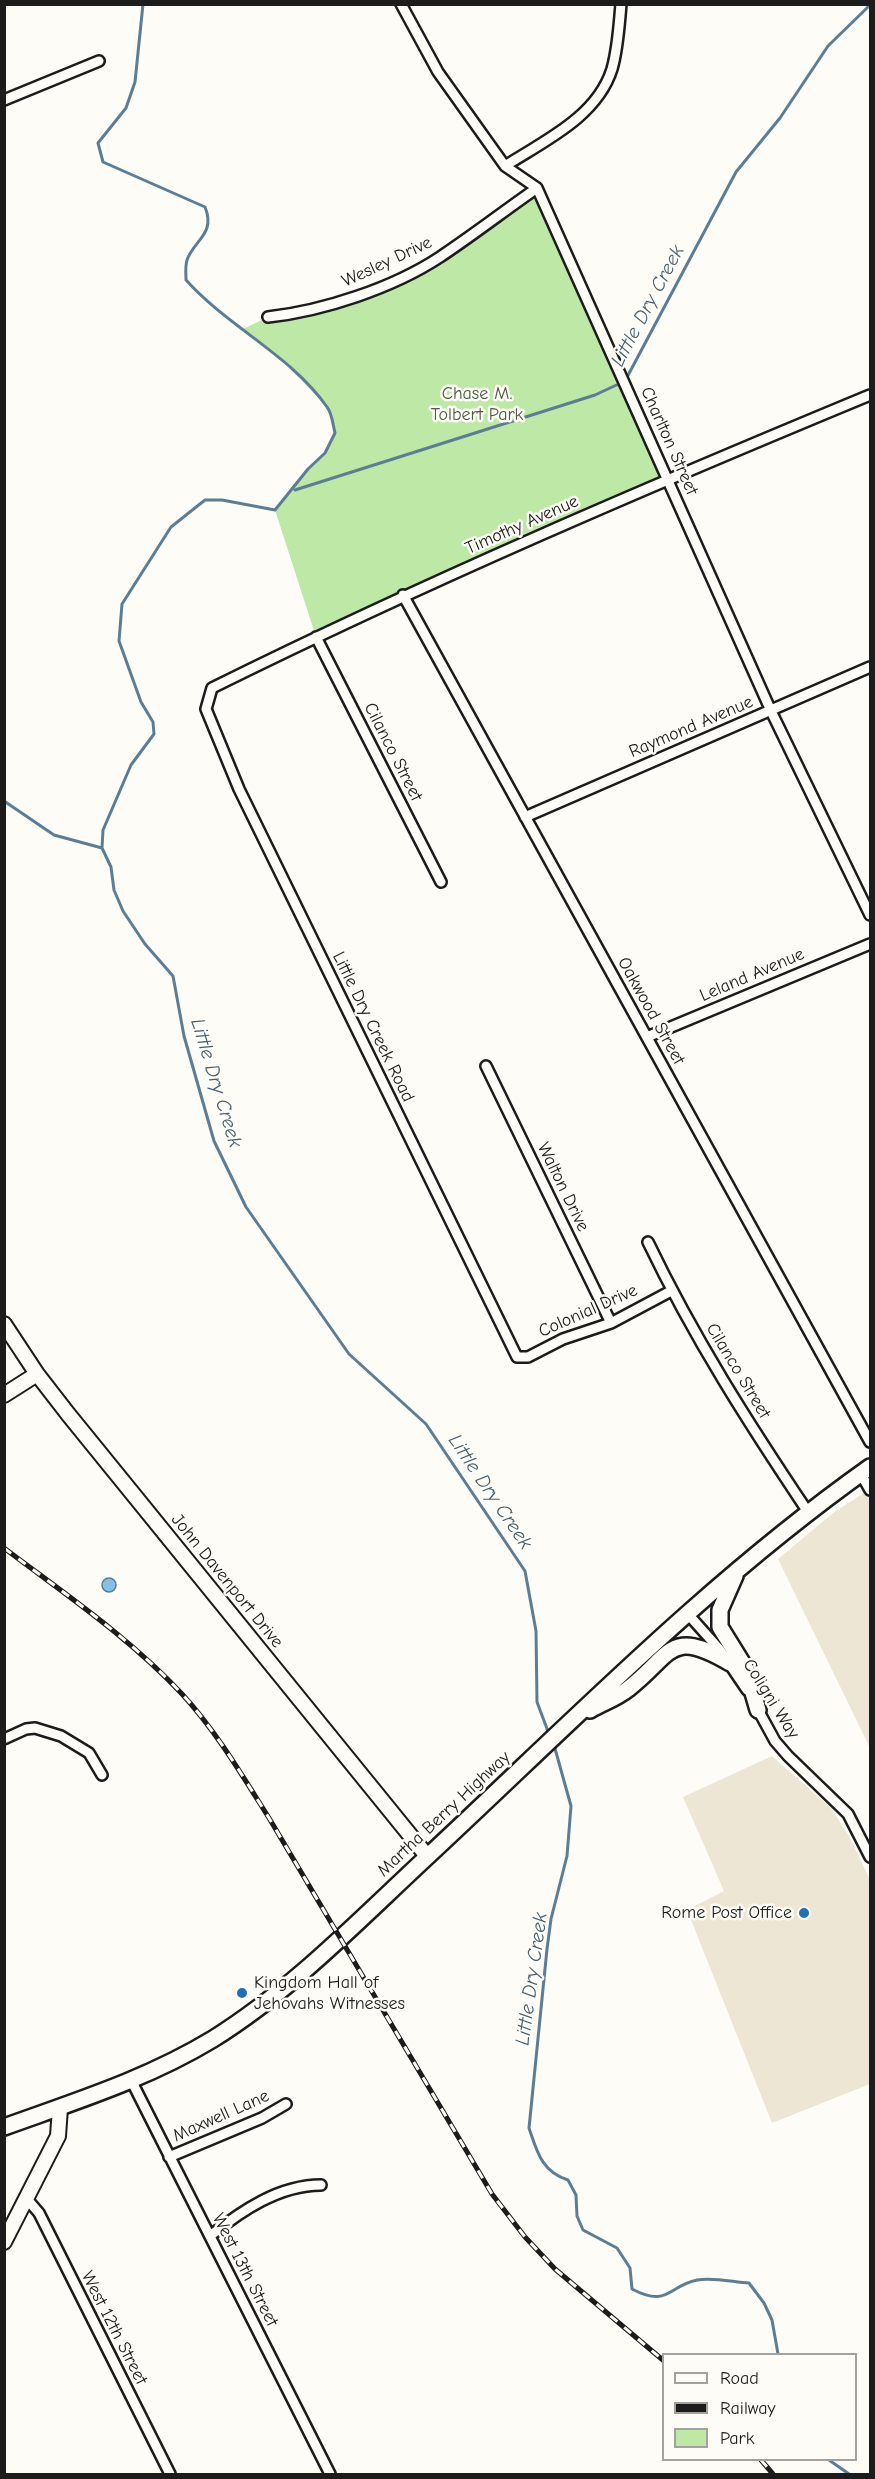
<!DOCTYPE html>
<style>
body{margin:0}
#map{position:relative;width:875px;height:2479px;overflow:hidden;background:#fdfcf7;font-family:"Comic Neue",sans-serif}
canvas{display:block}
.frame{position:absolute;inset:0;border:6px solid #1c1c1c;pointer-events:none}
.legend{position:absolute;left:662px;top:2353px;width:195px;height:108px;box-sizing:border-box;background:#fdfcf7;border:2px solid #a3a29f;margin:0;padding:8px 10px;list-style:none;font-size:18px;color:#1c1c1c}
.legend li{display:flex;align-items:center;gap:12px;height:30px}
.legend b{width:30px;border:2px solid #a3a29f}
</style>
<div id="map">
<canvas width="875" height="2479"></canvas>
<div class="frame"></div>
<ul class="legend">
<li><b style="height:8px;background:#fdfcf7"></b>Road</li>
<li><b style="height:8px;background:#1c1c1c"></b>Railway</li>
<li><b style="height:16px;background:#bee8a5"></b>Park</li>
</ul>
</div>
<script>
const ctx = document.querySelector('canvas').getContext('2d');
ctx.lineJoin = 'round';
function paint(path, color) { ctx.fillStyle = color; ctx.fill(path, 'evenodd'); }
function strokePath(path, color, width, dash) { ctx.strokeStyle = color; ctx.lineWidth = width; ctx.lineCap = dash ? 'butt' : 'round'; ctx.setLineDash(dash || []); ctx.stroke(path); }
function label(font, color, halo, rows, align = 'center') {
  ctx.font = font + ' "Comic Neue",sans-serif'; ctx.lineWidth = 5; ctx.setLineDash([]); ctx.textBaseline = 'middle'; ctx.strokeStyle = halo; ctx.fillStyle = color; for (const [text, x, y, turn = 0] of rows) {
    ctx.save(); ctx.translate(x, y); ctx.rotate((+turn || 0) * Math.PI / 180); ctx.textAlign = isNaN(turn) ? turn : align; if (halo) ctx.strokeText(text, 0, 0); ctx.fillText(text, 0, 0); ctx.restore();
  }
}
paint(new Path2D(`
 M870 1489V1748L778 1559 833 1513Z
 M772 1756 831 1808 849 1836 870 1880V2084L772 2123 687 1910 724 1891 683 1797Z`), '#eee6d4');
paint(new Path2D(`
 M537 188 668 479 316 637 275 510 308 469 325 453 335 433 328 408 273 351 241 330 268 317 304 313 419 269Z`), '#bee8a5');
const water = new Path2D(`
 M102 1585a7 7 0 1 1 14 0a7 7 0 1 1-14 0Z`);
paint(water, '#87c0e6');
strokePath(water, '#5c7e95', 1.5);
strokePath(new Path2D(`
 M143 4 135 82 126 108 98 143 103 162 205 207C216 234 194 240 187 260 185 266 186 275 186 280 228 327 292 356 327 407 332 413 333 425 335 433L325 453 308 469 275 510 222 500H205L171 527 122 604 119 641 141 702 153 722 154 734 131 765 103 830 102 848 111 867 114 890 123 911 145 944 173 976 184 1036 214 1141 246 1207 349 1354 426 1424 525 1571 536 1631 537 1702 549 1734
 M295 490 595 395 625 381 736 172 780 118 828 46 870 5
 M4 801 54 835 102 848
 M554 1745 571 1806 567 1856 551 1919 547 1949 529 2128C537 2152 542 2172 568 2180L576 2195 577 2216 583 2230 617 2248 630 2268 632 2289C668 2308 668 2286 697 2280 713 2277 733 2282 749 2283L764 2303 772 2320 778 2354
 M829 2460 849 2474`), '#5c7e95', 3);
const street = new Path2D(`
 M401 4 438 72 505 166 537 188 771 711 870 915
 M4 100 99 61
 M505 166C544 141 597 117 612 69 618 48 619 26 621 4
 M268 317C323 311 393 288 440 257 473 235 504 211 537 188
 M403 595 870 1442
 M316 637 441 882
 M525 817 870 667
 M647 1037 870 944
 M486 1066 611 1323
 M648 1242C694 1338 749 1424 808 1512
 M671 1291 611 1323 563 1339 528 1357H517L239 789 206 709 212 688C428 581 648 487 870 395
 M861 1474 870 1490
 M687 1613 720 1650 747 1690
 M757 1708 775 1741 788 1756 848 1814 870 1857
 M4 1739 26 1729 35 1728 61 1736 89 1753 102 1775
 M131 2080 330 2474
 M169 2157 262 2118 286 2104
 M27 2199 39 2213 170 2474
 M210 2236C241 2211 279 2185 321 2185`);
const secondary = new Path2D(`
 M4 1324 37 1374 68 1414 427 1856
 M4 1395 37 1374
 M4 2242 58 2136 60 2108`);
const primary = new Path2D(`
 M735 1576 720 1610V1627L746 1669 758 1710
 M590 1710C602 1703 617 1698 628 1689 673 1654 669 1627 730 1663
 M4 2127C76 2101 147 2079 213 2039 293 1989 358 1921 427 1857 571 1723 709 1581 870 1467`);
strokePath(street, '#1c1c1c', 14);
strokePath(secondary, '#1c1c1c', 18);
strokePath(primary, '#1c1c1c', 20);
strokePath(street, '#fdfcf7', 9);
strokePath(secondary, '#fdfcf7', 14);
strokePath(primary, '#fdfcf7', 15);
const rail = new Path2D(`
 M4 1548C65 1594 130 1638 182 1694 216 1731 242 1775 269 1818L492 2194 525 2237 555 2269 664 2361
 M761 2460 773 2474`);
strokePath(rail, '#1c1c1c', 5);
strokePath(rail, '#fdfcf7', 3, [9]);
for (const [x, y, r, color] of [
 [804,1913,6,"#1f6fb2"],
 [242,1993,6,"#1f6fb2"]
]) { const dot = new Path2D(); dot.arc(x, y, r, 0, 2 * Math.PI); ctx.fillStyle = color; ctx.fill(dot); strokePath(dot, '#fdfcf7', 2); }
label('18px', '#1c1c1c', '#fdfcf7', [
 ["Wesley Drive",387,262,-25],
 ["Charlton Street",669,441,66],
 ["Timothy Avenue",522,525,-24],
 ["Raymond Avenue",691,727,-23],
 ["Cilanco Street",393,752,63],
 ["Leland Avenue",752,975,-23],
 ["Oakwood Street",651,1011,61],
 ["Little Dry Creek Road",373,1027,64],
 ["Walton Drive",563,1187,64],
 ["Colonial Drive",588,1311,-24],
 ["Cilanco Street",738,1371,59],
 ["John Davenport Drive",227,1581,51],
 ["Coligni Way",771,1699,58],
 ["Martha Berry Highway",444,1814,-43],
 ["Maxwell Lane",221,2116,-24],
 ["West 13th Street",245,2270,63],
 ["West 12th Street",114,2328,63]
]);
label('18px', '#4d5945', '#fdfcf7', [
 ["Chase M.",477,394],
 ["Tolbert Park",477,415]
]);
label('18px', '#1c1c1c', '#fdfcf7', [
 ["Rome Post Office",792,1913],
 ["Kingdom Hall of",254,1983,"left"],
 ["Jehovahs Witnesses",254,2004,"left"]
], 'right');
label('italic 20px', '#475e6d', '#fdfcf7', [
 ["Little Dry Creek",648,306,-62],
 ["Little Dry Creek",216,1083,73],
 ["Little Dry Creek",490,1492,56],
 ["Little Dry Creek",532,1979,-82]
]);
</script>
